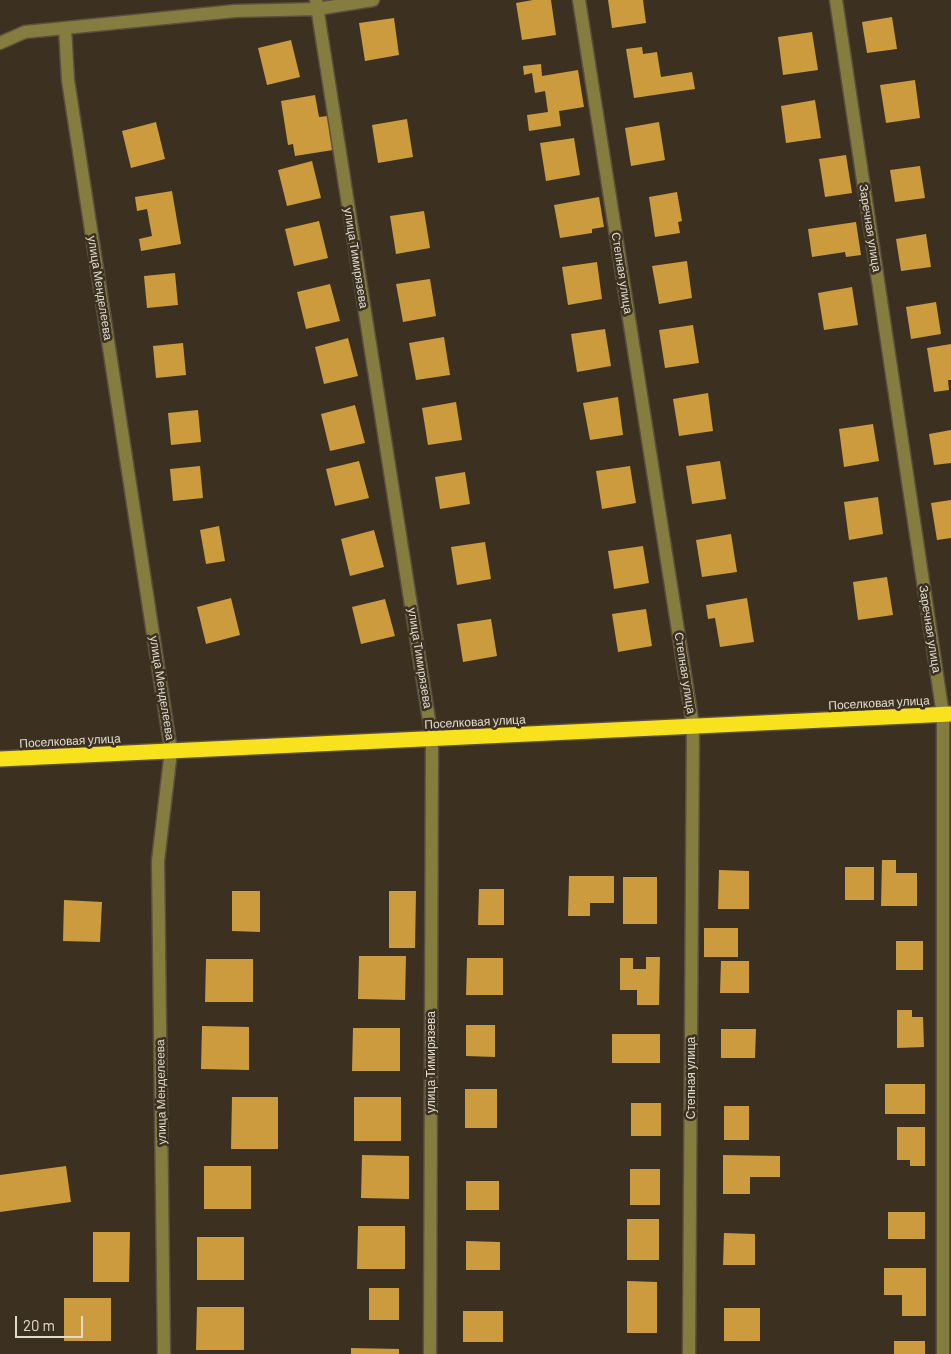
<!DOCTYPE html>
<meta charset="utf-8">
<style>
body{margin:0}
#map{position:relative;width:951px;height:1354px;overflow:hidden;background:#3c3120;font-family:Barlow,sans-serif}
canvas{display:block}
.scale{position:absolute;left:15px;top:1316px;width:68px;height:22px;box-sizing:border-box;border:2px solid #e0dacf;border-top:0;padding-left:6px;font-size:15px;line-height:18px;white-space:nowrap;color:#e0dacf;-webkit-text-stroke:4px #3c3120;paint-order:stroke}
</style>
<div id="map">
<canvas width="951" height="1354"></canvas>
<div class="scale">20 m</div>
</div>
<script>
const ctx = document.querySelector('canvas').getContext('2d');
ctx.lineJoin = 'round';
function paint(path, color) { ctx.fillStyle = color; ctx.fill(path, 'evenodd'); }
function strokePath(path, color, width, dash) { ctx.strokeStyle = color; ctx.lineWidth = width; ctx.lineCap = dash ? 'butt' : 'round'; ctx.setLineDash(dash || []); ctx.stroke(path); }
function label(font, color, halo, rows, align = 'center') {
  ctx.font = font + ' Barlow,sans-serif'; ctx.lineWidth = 5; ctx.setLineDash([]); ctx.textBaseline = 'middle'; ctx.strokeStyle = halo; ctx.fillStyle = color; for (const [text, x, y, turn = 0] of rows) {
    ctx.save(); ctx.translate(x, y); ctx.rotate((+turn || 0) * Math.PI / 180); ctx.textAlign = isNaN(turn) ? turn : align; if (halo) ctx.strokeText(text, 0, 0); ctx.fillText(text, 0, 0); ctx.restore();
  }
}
paint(new Path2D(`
 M533 0H551L556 35 522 40 516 3Z
 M608 0H643L646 23 612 28Z
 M892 17 897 49 867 53 862 22Z
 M394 18 399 55 365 61 359 23Z
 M812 32 818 70 783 75 778 37Z
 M291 40 300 77 267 85 258 48Z
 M642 47 643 54 657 52 661 77 692 72 695 89 634 98 626 49Z
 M541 64 542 76 578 70 584 107 559 111 561 126 529 131 527 115 548 112 545 91 535 93 532 73 524 75 523 66Z
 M915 80 920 118 886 123 880 85Z
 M315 95 319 117 328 116 333 150 295 156 293 144 288 145 281 101Z
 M815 100 821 138 786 143 781 106Z
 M407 119 413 157 378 163 372 125Z
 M156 122 165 159 131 168 122 131Z
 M659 122 665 160 631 166 625 128Z
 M574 138 580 175 546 181 540 143Z
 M846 155 852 193 825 197 819 159Z
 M312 161 321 198 287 206 278 170Z
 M920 166 925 198 895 202 890 170Z
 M172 191 181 244 141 251 139 239 152 236 147 209 137 211 135 197Z
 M677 192 682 221 678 222 680 233 655 237 649 197Z
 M599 197 604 227 592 229V233L560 238 554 205Z
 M424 211 430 248 396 254 390 216Z
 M319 221 328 258 294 266 285 229Z
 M856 222 861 255 846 257 845 252 812 257 808 229Z
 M926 234 931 267 901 271 896 239Z
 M687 261 692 298 659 304 652 266Z
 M597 262 602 299 568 305 562 267Z
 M175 273 178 305 147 308 144 276Z
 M430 279 436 316 403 322 396 284Z
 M330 284 340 321 306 329 297 292Z
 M852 287 858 325 824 330 818 293Z
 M936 302 941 334 911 339 906 307Z
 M693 325 699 363 665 368 659 330Z
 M605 329 611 366 577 372 571 334Z
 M444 337 450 375 416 380 409 343Z
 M348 338 358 376 324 384 315 347Z
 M183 343 186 375 156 378 153 346Z
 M951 344V380H948L949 390 934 392 927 348Z
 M708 393 713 431 679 436 673 399Z
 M618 397 623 435 590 440 583 403Z
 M456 402 462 440 428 445 422 408Z
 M355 405 365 443 330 451 321 414Z
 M198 410 201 442 171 445 168 413Z
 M873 424 879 461 844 467 839 429Z
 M951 430V463L934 465 929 434Z
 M359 461 369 498 335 506 326 469Z
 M720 461 726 499 692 504 686 466Z
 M200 466 203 498 173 501 170 469Z
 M630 466 636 503 602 509 596 471Z
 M465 472 470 504 440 509 435 477Z
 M878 497 883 534 849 540 844 502Z
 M951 500V538L937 540 931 503Z
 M219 526 225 561 206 564 200 530Z
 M374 530 384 567 350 576 341 539Z
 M731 534 737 572 702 577 696 540Z
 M485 542 491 579 457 585 451 547Z
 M643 546 649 583 614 589 608 551Z
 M887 577 893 615 858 620 853 582Z
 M231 598 240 635 206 644 197 607Z
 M747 598 754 642 720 647 715 618 708 619 706 605Z
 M385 599 395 636 361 644 352 607Z
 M646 609 652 646 618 652 612 614Z
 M491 619 497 656 463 662 457 624Z
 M882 860H896V873H917V906H881Z
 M845 867H874V900H845Z
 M719 870 749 871V909H718Z
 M569 876H614V903H590V916H568Z
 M623 877H657V924H623Z
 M479 889H504V925H478Z
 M232 891H260V932L232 931Z
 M389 891H416L415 948H389Z
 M64 900 102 902 100 942 63 941Z
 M704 928H738V957H704Z
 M896 941H923V970H896Z
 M359 956H406L405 1000 358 999Z
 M646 957H660L659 1005H637V990H620V958H633V969H646Z
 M467 958H503V995H466Z
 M206 959H253V1002H205Z
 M721 961H749V993H720Z
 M897 1010H912V1017H923L924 1047 897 1048Z
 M466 1025H495V1057L466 1056Z
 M202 1026 249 1027V1070L201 1069Z
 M353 1028H400V1071H352Z
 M721 1029H756L755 1058H721Z
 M612 1034H660V1063H612Z
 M885 1084H925V1114H885Z
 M465 1089H497V1128H465Z
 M232 1097H278V1149H231Z
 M354 1097H401V1141H354Z
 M631 1103H661V1136H631Z
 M724 1106H749V1140H724Z
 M897 1127H925V1166H910V1160H897Z
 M362 1155 409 1156V1199L361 1198Z
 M723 1155 780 1156V1177H750V1194H723Z
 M66 1166 71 1202 0 1212V1175Z
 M204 1166H251V1209H204Z
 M630 1169H660V1205H630Z
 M466 1181H499V1210H466Z
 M888 1212H925V1239H888Z
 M627 1219H659V1260H627Z
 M358 1226H405V1269H357Z
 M93 1232H130L129 1282H93Z
 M724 1233 755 1234V1265H723Z
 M197 1237H244V1280H197Z
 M466 1241 500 1242V1270H466Z
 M884 1268H926V1316H902V1295H884Z
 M627 1281 657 1282V1333H627Z
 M369 1288H399V1320H369Z
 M64 1298H111V1341H64Z
 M197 1307H244V1350H196Z
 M724 1308H760V1341H724Z
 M463 1311H503V1342H463Z
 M894 1341H925V1354H894Z
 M351 1348 399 1349V1354H351Z`), '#cc9b3d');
const minor = new Path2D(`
 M316 0 432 739 430 1354
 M579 0 693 726 689 1354
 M836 0 943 715V1354
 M65 28 68 80 171 751 158 861 164 1354
 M0 43 25 32 235 11 317 9 373 0`);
const highway = new Path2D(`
 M0 759 951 714`);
strokePath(minor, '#5a4f40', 15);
strokePath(highway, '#5a4f40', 18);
strokePath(minor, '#857d3f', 12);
strokePath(highway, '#f8e11d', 15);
label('12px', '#e0dacf', '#3c3120', [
 ["Заречная улица",870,228,81],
 ["улица Тимирязева",356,258,81],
 ["Степная улица",622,273,81],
 ["улица Менделеева",100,288,81],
 ["Заречная улица",930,629,81],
 ["улица Тимирязева",420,658,81],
 ["Степная улица",685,673,81],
 ["улица Менделеева",162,688,81],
 ["Поселковая улица",879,703,-3],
 ["Поселковая улица",475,722,-3],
 ["Поселковая улица",70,741,-3],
 ["улица Тимирязева",431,1062,-90],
 ["Степная улица",691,1078,-90],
 ["улица Менделеева",161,1092,-91]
]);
</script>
